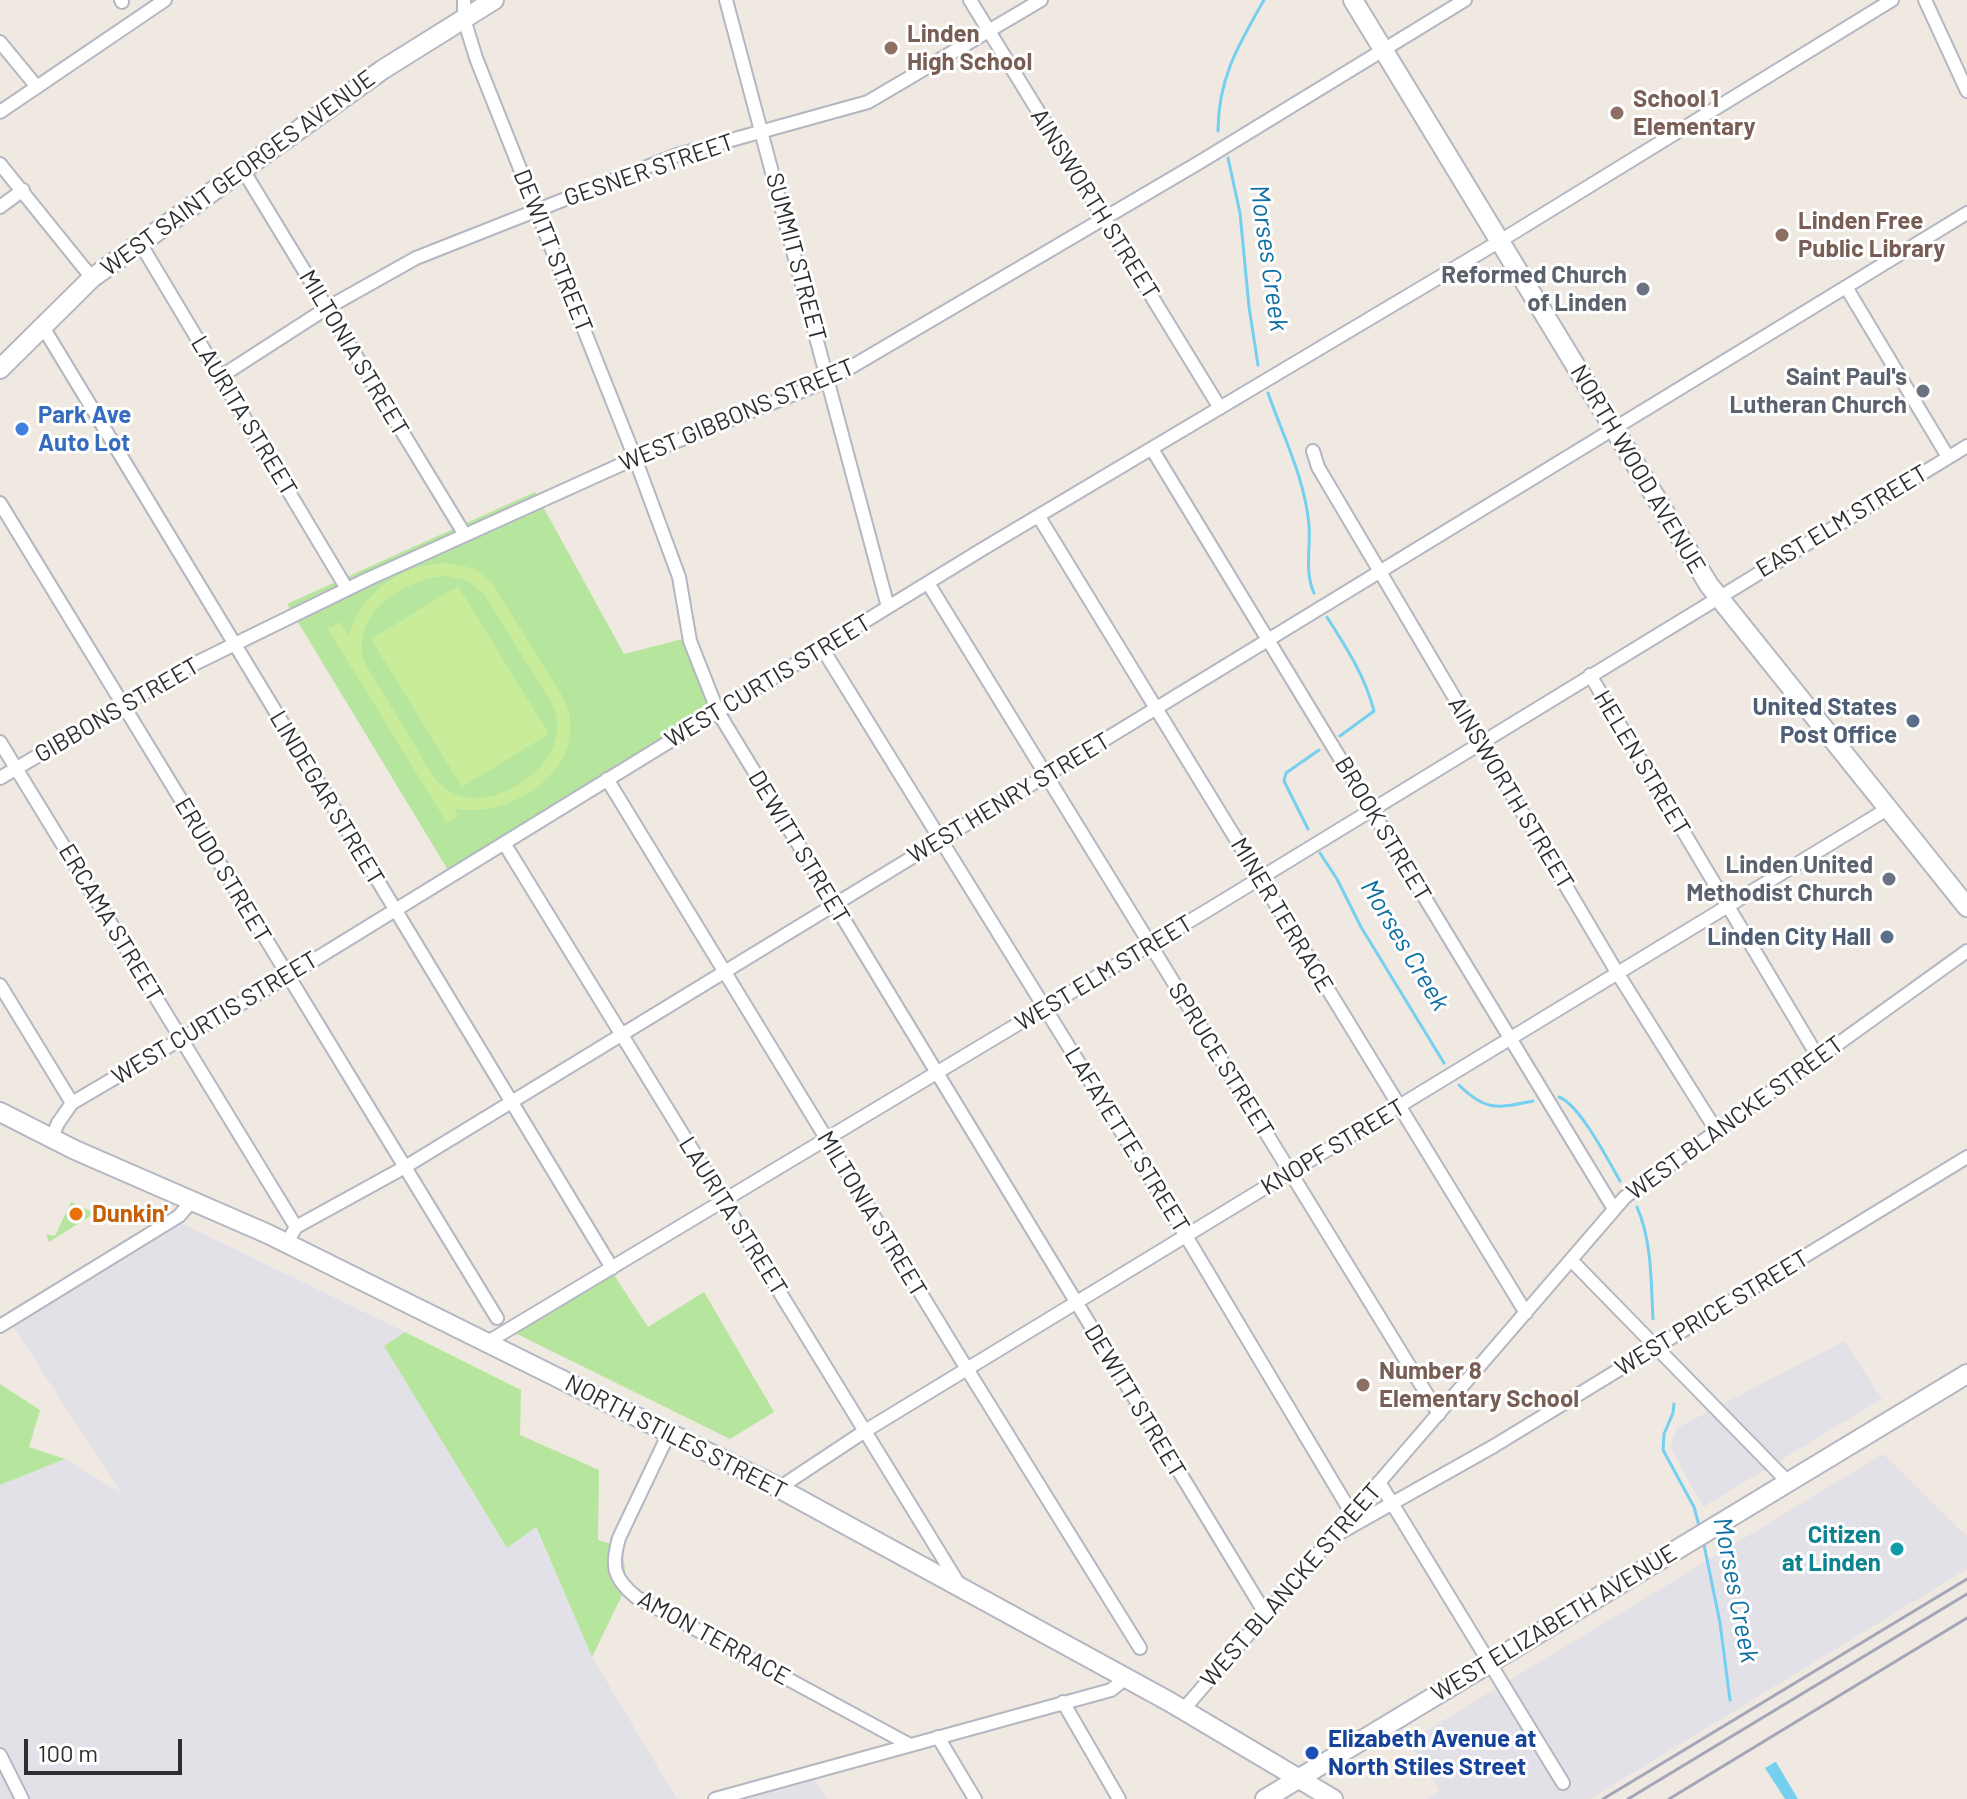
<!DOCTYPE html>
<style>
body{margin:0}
#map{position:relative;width:1967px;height:1799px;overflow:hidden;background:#efe9e1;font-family:Barlow,sans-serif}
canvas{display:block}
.scale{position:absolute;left:24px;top:1739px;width:158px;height:36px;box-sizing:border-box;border:4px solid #2e2e2e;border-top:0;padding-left:10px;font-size:24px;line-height:28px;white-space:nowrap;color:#2e2e2e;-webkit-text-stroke:6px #fff;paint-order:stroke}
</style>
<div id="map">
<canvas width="1967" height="1799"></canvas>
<div class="scale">100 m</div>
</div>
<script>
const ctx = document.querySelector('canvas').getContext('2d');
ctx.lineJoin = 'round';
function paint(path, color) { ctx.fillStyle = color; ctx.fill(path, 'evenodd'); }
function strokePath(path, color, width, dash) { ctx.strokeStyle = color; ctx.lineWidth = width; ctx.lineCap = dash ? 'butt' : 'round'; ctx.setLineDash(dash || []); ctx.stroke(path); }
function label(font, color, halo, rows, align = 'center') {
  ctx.font = font + ' Barlow,sans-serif'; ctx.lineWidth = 6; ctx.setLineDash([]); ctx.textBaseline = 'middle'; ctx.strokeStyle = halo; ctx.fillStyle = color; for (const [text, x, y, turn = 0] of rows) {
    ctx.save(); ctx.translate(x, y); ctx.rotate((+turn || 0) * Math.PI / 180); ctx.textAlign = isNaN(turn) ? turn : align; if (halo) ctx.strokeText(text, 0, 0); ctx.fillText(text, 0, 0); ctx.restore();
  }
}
paint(new Path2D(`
 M181 1223 405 1332 384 1346 506 1547 535 1527 592 1657 677 1799H0V1485L65 1459 121 1493 13 1326Z
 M1844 1341 1882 1399 1703 1507 1670 1447 1677 1428Z
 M1883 1454 1967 1536V1569L1590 1799H1426L1440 1790 1408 1742Z
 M811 1776 827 1799H722Z`), '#e3e1e8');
paint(new Path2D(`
 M535 492 624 654 694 636 721 716 451 875 287 604Z
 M71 1202 95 1213 49 1242 46 1234 55 1236Z
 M612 1272 648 1327 704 1292 774 1412 730 1439 515 1333Z
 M405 1332 521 1390 520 1435 599 1470 598 1540 622 1547 627 1585 592 1657 536 1527 507 1548 384 1346Z
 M0 1384 40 1410 29 1447 65 1459 0 1485Z`), '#b6e59e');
paint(new Path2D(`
 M449 563 475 569 492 583 563 697C596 762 514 822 454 808L458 816 447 823 328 629 340 622 349 636C361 591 403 563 449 563ZM449 576 468 581 484 594 552 704C580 758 493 821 446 789 432 779 423 759 414 744 398 718 382 691 366 665 346 615 405 577 449 576Z
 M458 586 549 734 462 787 371 639Z`), '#c9ec9a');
paint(new Path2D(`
 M1775 1762H1776L1798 1799H1785L1765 1768Z`), '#75cff0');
strokePath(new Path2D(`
 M1218 131C1218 78 1239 44 1264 0
 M1228 158 1240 213 1249 307 1258 365
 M1268 393C1283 436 1305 479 1309 525 1311 547 1304 571 1314 593
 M1327 617C1346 647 1365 676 1374 711L1340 736
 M1308 829 1284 781 1286 773 1319 750
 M1320 853 1337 879 1361 927 1444 1063
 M1459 1085C1486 1112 1498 1108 1533 1101
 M1559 1097C1580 1105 1608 1160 1620 1181
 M1637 1207C1652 1241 1651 1282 1653 1319
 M1674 1404 1673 1413 1664 1434 1663 1450 1694 1507 1700 1529
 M1703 1540 1720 1623 1730 1700`), '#75cff0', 3);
const street = new Path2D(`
 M121 0 122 2
 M464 0V19L476 58 635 458 679 577 690 641 718 712 1265 1613
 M726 0 888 607
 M970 0 1220 408
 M1925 0 1967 91
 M0 42 37 87
 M0 112 165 0
 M0 164 92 278
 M243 170 465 535
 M0 207 23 190
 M140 243 347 589
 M1846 287 1948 457
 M43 327 612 1268
 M220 377 327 308 416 258 677 155 868 102 1041 0
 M1152 449 1614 1209
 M1313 451 1318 467 1618 974 1716 1130
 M0 503 497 1318
 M1039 517 1526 1313
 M928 583 1439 1414
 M822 648 1186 1236 1352 1514
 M1590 675 1818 1057
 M0 742 296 1227
 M0 778 188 667 368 579 640 456 829 380 1200 162 1465 0
 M607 779 967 1369 1140 1648
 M504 843 960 1586
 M0 985 72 1103
 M52 1137 58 1123 72 1103 288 976 981 550 1500 241 1892 0
 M286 1244 296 1227 405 1167 1967 213
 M1571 1260 1788 1482
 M0 1326 179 1216 191 1202
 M486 1343 1213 907 1967 446
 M669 1433 619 1538C611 1566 613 1578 636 1597L910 1745
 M1379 1482 1563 1783
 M779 1488 865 1431 1889 808
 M1336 1535 1494 1446 1967 1157
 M1063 1702 1119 1799
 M1183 1710 1625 1197 1967 951
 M938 1737 975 1799
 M0 1755 22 1799
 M715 1799 1111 1690 1126 1678`);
const secondary = new Path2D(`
 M1353 0 1709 585 1967 907
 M0 369 92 278 382 70 494 0
 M0 1112 75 1150 268 1234 764 1480 1170 1702 1333 1799
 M1265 1799 1967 1374`);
strokePath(street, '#b4b7c1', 16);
strokePath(secondary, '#b4b7c1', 22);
strokePath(street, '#fff', 12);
strokePath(secondary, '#fff', 18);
strokePath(new Path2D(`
 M1603 1799 1967 1579
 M1628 1799 1967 1594
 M1669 1799 1967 1618`), '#a3a6b8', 3);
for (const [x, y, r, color] of [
 [891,48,8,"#8d6e63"],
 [1617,113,8,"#8d6e63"],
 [1782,235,8,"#8d6e63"],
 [1643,289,8,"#6b7280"],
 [1923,391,8,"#6b7280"],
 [22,429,8,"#3f7fe0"],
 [1913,721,8,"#5c6f8a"],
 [1889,879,8,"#6b7280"],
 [1887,937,8,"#5c6f8a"],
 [76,1214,8,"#e8710a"],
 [1363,1385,8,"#8d6e63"],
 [1897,1549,8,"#0f9aa8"],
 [1312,1753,8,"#1a4fb4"]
]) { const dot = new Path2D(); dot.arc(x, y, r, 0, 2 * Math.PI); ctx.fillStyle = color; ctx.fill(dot); strokePath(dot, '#fff', 3); }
label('bold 24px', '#785e54', '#fff', [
 ["Linden",907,34],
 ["High School",907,62],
 ["School 1",1633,99],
 ["Elementary",1633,127],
 ["Linden Free",1798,221],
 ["Public Library",1798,249],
 ["Number 8",1379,1371],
 ["Elementary School",1379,1399]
], 'left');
label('24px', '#2e2e2e', '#fff', [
 ["GESNER STREET",649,170,-19],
 ["WEST SAINT GEORGES AVENUE",238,173,-36],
 ["AINSWORTH STREET",1095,204,58],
 ["DEWITT STREET",553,251,68],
 ["SUMMIT STREET",796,257,75],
 ["MILTONIA STREET",354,353,59],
 ["WEST GIBBONS STREET",737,415,-23],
 ["LAURITA STREET",244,416,59],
 ["NORTH WOOD AVENUE",1638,469,59],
 ["EAST ELM STREET",1842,521,-31],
 ["WEST CURTIS STREET",768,681,-31],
 ["GIBBONS STREET",117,710,-30],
 ["HELEN STREET",1642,763,59],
 ["AINSWORTH STREET",1511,793,59],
 ["LINDEGAR STREET",327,798,59],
 ["WEST HENRY STREET",1009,798,-31],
 ["BROOK STREET",1383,829,59],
 ["DEWITT STREET",799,847,59],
 ["ERUDO STREET",223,870,59],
 ["MINER TERRACE",1282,915,59],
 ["ERCAMA STREET",111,923,59],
 ["WEST ELM STREET",1104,973,-31],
 ["WEST CURTIS STREET",215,1018,-31],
 ["SPRUCE STREET",1221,1060,58],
 ["WEST BLANCKE STREET",1735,1118,-36],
 ["LAFAYETTE STREET",1127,1140,58],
 ["KNOPF STREET",1333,1147,-31],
 ["MILTONIA STREET",872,1214,59],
 ["LAURITA STREET",733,1216,58],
 ["WEST PRICE STREET",1712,1313,-31],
 ["DEWITT STREET",1135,1401,59],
 ["NORTH STILES STREET",676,1437,27],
 ["WEST BLANCKE STREET",1291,1585,-49],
 ["WEST ELIZABETH AVENUE",1554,1623,-31],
 ["AMON TERRACE",714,1638,29]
]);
label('bold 24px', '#5b616d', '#fff', [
 ["Reformed Church",1627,275],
 ["of Linden",1627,303],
 ["Saint Paul's",1907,377],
 ["Lutheran Church",1907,405],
 ["Linden United",1873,865],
 ["Methodist Church",1873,893]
], 'right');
label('bold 24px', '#366cbe', '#fff', [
 ["Park Ave",38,415],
 ["Auto Lot",38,443]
], 'left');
label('bold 24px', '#4e5e75', '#fff', [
 ["United States",1897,707],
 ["Post Office",1897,735],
 ["Linden City Hall",1871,937]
], 'right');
label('bold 24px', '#c56008', '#fff', [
 ["Dunkin'",92,1214]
], 'left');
label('bold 24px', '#0d838f', '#fff', [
 ["Citizen",1881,1535],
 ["at Linden",1881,1563]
], 'right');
label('bold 24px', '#164399', '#fff', [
 ["Elizabeth Avenue at",1328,1739],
 ["North Stiles Street",1328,1767]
], 'left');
label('italic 26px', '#0d6fa3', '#fff', [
 ["Morses Creek",1269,258,82],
 ["Morses Creek",1405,945,59],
 ["Morses Creek",1736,1590,79]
]);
</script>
